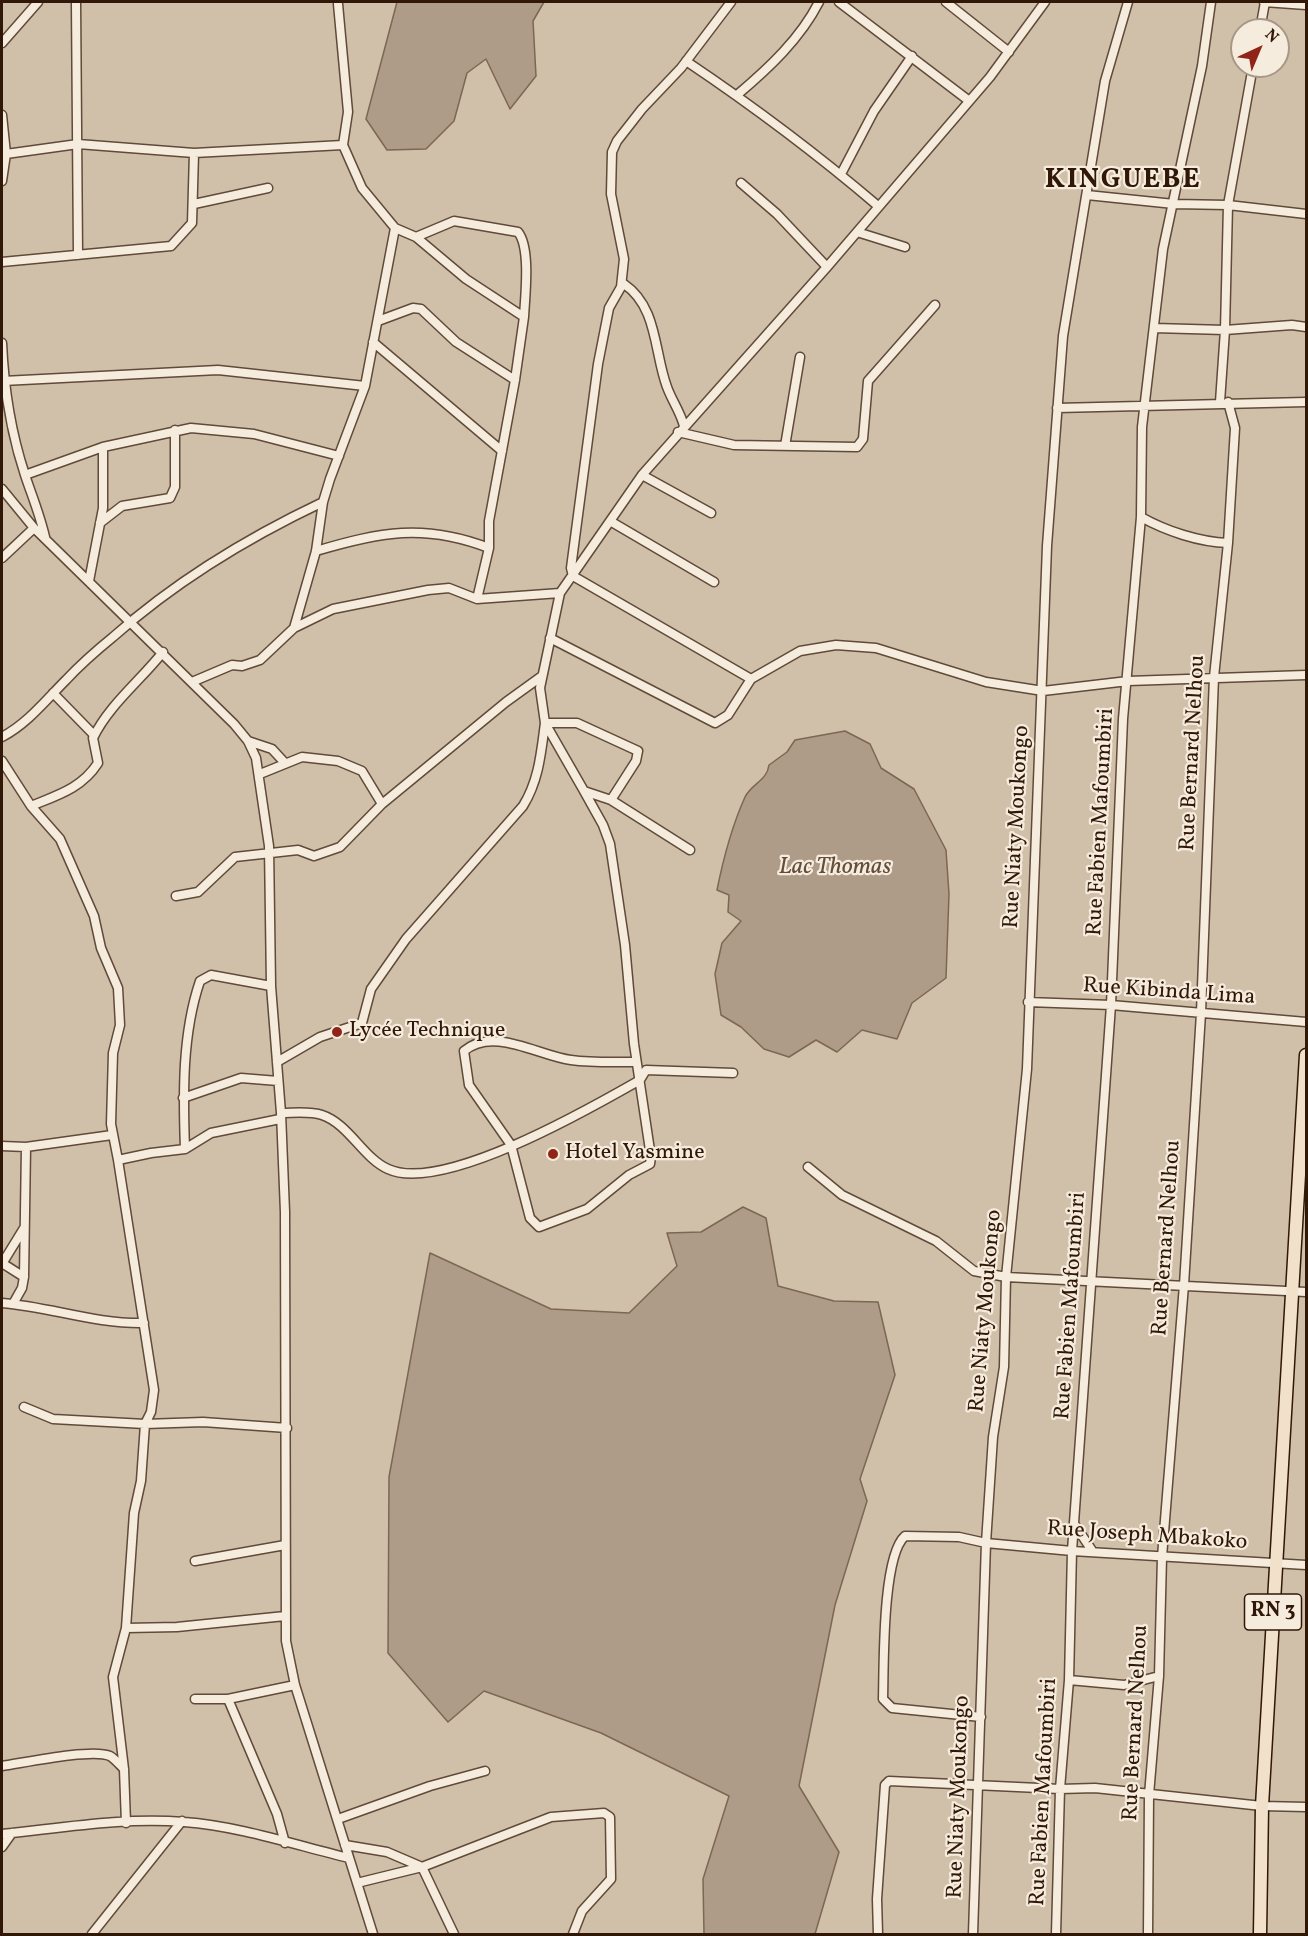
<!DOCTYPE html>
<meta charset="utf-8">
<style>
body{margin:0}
#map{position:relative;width:1308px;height:1936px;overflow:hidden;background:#f1e1ca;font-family:Vollkorn,serif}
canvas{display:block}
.frame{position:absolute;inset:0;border:3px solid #301707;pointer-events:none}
.north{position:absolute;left:1230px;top:18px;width:60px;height:60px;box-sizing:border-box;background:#f6ecdd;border:2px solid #a79787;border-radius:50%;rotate:44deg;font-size:16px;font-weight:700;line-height:24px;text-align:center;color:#301707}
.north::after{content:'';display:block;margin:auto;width:21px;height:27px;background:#8f2418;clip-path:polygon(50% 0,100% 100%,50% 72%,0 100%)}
</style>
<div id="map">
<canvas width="1308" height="1936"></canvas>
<div class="frame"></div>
<div class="north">N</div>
</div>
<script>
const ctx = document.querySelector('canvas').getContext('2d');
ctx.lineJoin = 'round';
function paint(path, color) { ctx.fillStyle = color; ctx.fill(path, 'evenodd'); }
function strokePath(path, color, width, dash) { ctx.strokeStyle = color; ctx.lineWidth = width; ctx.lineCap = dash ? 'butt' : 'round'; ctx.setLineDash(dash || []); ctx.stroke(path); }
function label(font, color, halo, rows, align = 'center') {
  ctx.font = font + ' Vollkorn,serif'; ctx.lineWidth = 4.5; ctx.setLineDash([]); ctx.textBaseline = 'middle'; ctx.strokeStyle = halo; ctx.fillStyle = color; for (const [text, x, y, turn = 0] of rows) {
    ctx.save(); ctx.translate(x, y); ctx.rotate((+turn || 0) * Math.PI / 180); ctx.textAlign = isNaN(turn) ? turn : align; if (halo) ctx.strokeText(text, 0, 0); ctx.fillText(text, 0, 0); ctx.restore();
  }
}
paint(new Path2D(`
 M2 2H1306V1934H2ZM1242 30H1278V66H1242Z`), '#d0bfa9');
const water = new Path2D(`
 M397 2H544L533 21 536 76 510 109 486 59 467 73 454 121 426 149 387 150 366 119Z
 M845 731 870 744 881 768 914 789 946 850 949 894 946 978 912 1003 897 1039 862 1030 837 1052 816 1040 789 1057 764 1049 741 1027 721 1015 715 974 722 943 741 921 728 912 729 895 717 890C723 860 732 826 745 797 752 783 767 781 769 765L787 752 795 740Z
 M743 1207 766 1218 778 1286 834 1301 878 1302 895 1375 860 1479 867 1501 835 1605 799 1786 839 1852 815 1934H704L703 1879 729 1796 601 1733 484 1691 448 1722 388 1653 389 1477 430 1253 551 1309 629 1313 677 1266 667 1233 701 1232Z`);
paint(water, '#af9c88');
strokePath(water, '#7c6754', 1.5);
const minor = new Path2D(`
 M76 2 78 255
 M731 2 681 68 642 109 617 141 612 152 611 194 624 259 621 287 609 308 598 364 571 568 573 576 751 679
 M839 2 968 100
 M946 2 1009 52
 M1264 2 1306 5
 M338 4 348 112 343 145 362 188 395 228 416 237 466 279 524 317 515 380 489 521V548L477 599
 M1260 30 1265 2
 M2 43 38 2
 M686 61C753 106 817 154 878 206
 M737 95C769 68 800 39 819 2
 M2 115 6 154 2 181
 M2 152 6 154 78 144 194 153 343 145
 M841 174 874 111 912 56
 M741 183 777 214 827 267
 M1087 195 1174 204 1228 205 1306 214
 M194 204 268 188
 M857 232 905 247
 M416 237 454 221 518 232C531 248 525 297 524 317
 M2 262 171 246 192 223 194 153
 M621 287 624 284C658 307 654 353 667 387 672 401 680 411 684 426
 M378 321 413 308 421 309 456 342 515 380
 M1154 328 1225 330 1292 325 1306 327
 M373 342 502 451
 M2 343C4 388 11 433 25 475 32 496 40 515 45 537
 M3 381 218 370 365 386
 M1220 402 1225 330 1228 205 1253 66
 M1057 408 1306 402
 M678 432 734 445 857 447 863 439 868 381 935 305
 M785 446 800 357
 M25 475 103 447 191 428 254 434 339 456
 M642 475 711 513
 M2 489 34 528 234 724 248 741 256 758 269 846 271 986 281 1113 285 1212 286 1641 295 1685 373 1934
 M1141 517C1166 531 1199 542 1228 543
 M610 521 714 582
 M100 523 122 506 170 498 175 487V430
 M316 551C380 532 424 523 489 548
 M2 558 34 528
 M89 581 103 508V447
 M560 593 540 688 545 723H577L638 751 636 761 611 800
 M294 628 316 551 323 502 330 479 365 386 395 228
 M550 638 715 723 728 715 751 679 800 651 836 645 876 648 986 682 1043 691 1128 681 1306 675
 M192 682 232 665 242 666 260 660 294 628 333 609 428 590 449 588 477 599 560 593 642 475 827 267 990 77 1045 2
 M53 693 94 735
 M545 723 584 791 611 800 690 850
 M2 737C28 723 45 701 66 680 80 665 97 650 113 637 176 581 247 538 323 502
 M248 741 272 749 284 762
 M2 761 31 806 60 839 94 916 101 948 118 988 120 1025 113 1053 111 1124 118 1160
 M260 774 302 757 338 761 362 771 382 804
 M584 791 603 825 610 844 625 945 634 1044 651 1157 650 1164 629 1175 587 1209 539 1227 530 1218 511 1145 469 1085 464 1051C493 1026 539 1056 571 1060 592 1063 615 1062 636 1062
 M31 806C58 795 82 788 98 763L93 738C109 705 140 681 163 652
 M176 896 198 892 235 857 298 850 314 856 340 847 382 804 506 702 542 676
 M1028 1002 1111 1005 1306 1022
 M277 1062 320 1037 362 1023 371 989 406 939 523 806C539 780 541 753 545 723
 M183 1098 241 1078 278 1081
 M281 1113C294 1113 310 1111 322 1115 349 1124 363 1158 388 1169 442 1194 591 1108 640 1080L646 1070 733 1073
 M2 1146 26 1147 112 1135
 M185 1149C183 1094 182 1034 200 981L211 975 271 986
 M808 1167 842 1195 936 1241 974 1271 1006 1277 1306 1292
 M2 1263 24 1277
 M2 1264 24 1228
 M2 1303C51 1307 94 1324 144 1323
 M13 1304 22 1288 24 1277 26 1147
 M24 1407 53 1419 145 1424 203 1422 287 1428
 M1075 1525 1093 1552
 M195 1561 285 1545
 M126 1628 177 1627 285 1616
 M1069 1680 1124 1685 1159 1676
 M195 1699H228L295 1685
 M228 1699 277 1814 285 1843
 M981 1717 892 1708 883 1699C884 1666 882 1556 905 1536L959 1537 986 1543 1072 1551 1306 1565
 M2 1766C23 1763 92 1748 110 1756 115 1759 120 1765 124 1769
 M338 1819 430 1786 485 1771
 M126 1823 124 1769 113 1677 126 1628 134 1513 141 1481 145 1424 151 1412 154 1390 118 1160 151 1153 185 1149 211 1133 280 1119
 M2 1834C61 1828 124 1817 184 1822 239 1826 295 1845 349 1858
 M345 1845 387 1852 422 1867 454 1934
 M2 1847 12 1833
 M357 1883 422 1867 551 1817 604 1813 610 1817 611 1879 582 1911 573 1934
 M92 1934 182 1821
 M878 1934 877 1899 885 1785 889 1781 1060 1789 1095 1788 1262 1806 1306 1807
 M973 1934 986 1543 993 1437 1004 1367 1006 1277 1027 1069 1047 546 1063 336 1105 81 1128 2
 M1056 1934 1060 1789 1069 1680 1072 1551 1111 1005 1123 719 1141 517 1142 427 1163 249 1202 66 1211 2
 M1148 1934 1149 1795 1159 1676 1162 1557 1184 1285 1201 1013 1214 677 1228 543 1235 428 1228 402`);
const highway = new Path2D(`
 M1260 1934 1262 1806 1306 1055`);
strokePath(minor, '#604a38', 11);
strokePath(highway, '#301707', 15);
strokePath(minor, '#f6ecdd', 8);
strokePath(highway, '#f1e1ca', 12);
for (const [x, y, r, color] of [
 [337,1032,6,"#8f2418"],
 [553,1154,6,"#8f2418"]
]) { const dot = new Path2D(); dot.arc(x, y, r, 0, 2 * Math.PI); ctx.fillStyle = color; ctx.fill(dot); strokePath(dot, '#f6ecdd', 2); }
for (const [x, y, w] of [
 [1273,1612,57]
]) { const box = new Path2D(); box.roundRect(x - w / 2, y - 18, w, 36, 4.5); ctx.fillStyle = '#f6ecdd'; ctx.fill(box); strokePath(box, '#301707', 1.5); }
label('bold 21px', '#301707', null, [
 ["RN 3",1273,1612]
]);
label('22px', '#301707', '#f6ecdd', [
 ["Rue Bernard Nelhou",1194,753,-87],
 ["Rue Fabien Mafoumbiri",1102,822,-87],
 ["Rue Niaty Moukongo",1018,827,-87],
 ["Rue Kibinda Lima",1169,993,4],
 ["Rue Bernard Nelhou",1168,1238,-86],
 ["Rue Fabien Mafoumbiri",1072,1306,-86],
 ["Rue Niaty Moukongo",987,1311,-85],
 ["Rue Joseph Mbakoko",1147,1537,4],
 ["Rue Bernard Nelhou",1137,1723,-87],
 ["Rue Fabien Mafoumbiri",1045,1792,-87],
 ["Rue Niaty Moukongo",960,1797,-88]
]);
label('22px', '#301707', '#f6ecdd', [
 ["Lycée Technique",349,1032],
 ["Hotel Yasmine",565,1154]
], 'left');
label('italic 24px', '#634c3b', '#f6ecdd', [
 ["Lac Thomas",835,869]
]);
ctx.letterSpacing = '1.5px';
label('bold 28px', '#301707', '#f6ecdd', [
 ["KINGUEBE",1123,182]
]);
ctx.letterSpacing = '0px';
</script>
